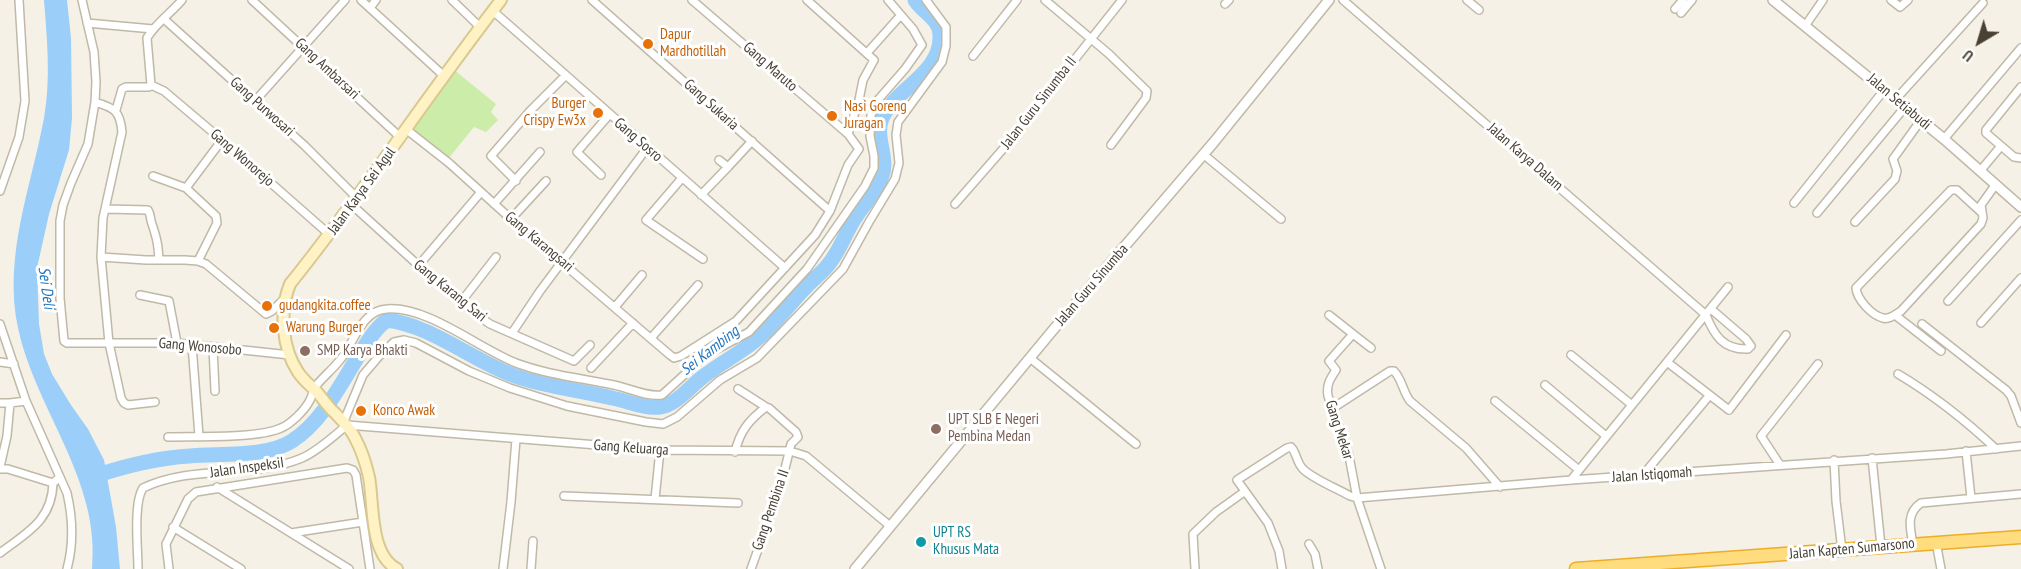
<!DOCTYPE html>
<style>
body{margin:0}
#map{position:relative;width:2021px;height:569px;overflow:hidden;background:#f5f1e6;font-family:"PT Sans Narrow",sans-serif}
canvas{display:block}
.north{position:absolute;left:1949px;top:12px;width:60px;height:60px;-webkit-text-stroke:4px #fff;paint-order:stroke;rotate:218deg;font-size:16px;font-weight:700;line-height:24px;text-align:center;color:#484134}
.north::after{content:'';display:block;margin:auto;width:21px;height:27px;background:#484134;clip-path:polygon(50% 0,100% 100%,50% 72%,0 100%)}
</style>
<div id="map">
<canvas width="2021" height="569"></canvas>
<div class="north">U</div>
</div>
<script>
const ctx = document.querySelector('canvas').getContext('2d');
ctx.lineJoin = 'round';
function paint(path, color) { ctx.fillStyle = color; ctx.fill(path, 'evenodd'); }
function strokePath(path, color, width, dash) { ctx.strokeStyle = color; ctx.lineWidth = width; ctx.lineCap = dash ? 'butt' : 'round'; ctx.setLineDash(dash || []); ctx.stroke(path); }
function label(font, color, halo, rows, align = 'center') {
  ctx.font = font + ' "PT Sans Narrow",sans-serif'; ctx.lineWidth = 6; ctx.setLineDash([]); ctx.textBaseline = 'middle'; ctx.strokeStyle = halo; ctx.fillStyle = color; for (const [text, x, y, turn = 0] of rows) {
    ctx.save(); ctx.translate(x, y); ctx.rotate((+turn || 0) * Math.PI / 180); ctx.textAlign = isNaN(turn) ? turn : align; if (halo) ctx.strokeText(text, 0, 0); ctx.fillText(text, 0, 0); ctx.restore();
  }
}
paint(new Path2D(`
 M453 69 496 104 491 112 498 120 486 132 474 127 448 159 410 130Z`), '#ccedaa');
paint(new Path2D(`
 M44 0H67L71 38 72 118 69 150 49 214 37 268 39 324 44 354 52 374 71 405 88 429 104 460 116 527 120 569H92C101 480 36 411 18 328 3 256 31 188 44 118 51 79 47 39 44 0Z`), '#9bcef8');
strokePath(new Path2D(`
 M95 476C125 466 157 458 189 456 219 453 266 458 292 441 322 422 340 385 359 355 367 343 374 329 387 320 433 326 471 360 515 376 546 387 579 390 612 398 628 401 644 409 660 407 677 405 691 385 704 376 721 363 740 353 756 340 775 325 789 304 806 287 813 279 822 273 828 265 840 251 845 233 855 218 864 204 876 192 882 176 889 157 874 137 882 118 896 88 942 73 940 35 940 19 923 13 915 0`), '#9bcef8', 15);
const minor = new Path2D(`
 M82 0 94 52 96 82 95 102 88 144 71 183 63 205 60 221V298L64 341 67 343H177L290 355
 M252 0 401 138
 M361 0 444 76
 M452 0 480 27
 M592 0 830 211
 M807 0 874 60 863 80 859 100 848 134
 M1045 0 1109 54 1147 91 1146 98 1111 145
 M1343 0 1706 315C1714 335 1723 350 1748 349L1751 346 1746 339 1711 309
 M1467 0 1479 10
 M1891 0 1900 7 1908 0
 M1225 4 1229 0
 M370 8 376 0
 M1675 9 1683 0
 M493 11 785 268
 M1681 13 1692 0
 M164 19 305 146 357 198
 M87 23 153 29
 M1805 26 1823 0
 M867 53 900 16
 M973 56 1017 0
 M151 85 164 91 222 140 330 235
 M151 85 147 38C155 24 171 13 182 0
 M2021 87 1986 130V133L2014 157 2021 158
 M1896 99 1983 3
 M255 101 345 0
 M95 102C115 108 120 111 122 132L103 218 101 257 109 343 121 398 124 403 128 405 155 402
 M116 110 122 89 126 87H149L151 85
 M407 130 449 163 511 219 670 355 674 358 681 356 736 321 815 235 830 211 848 165 859 149 848 134 692 0
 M1944 139 2021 48
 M1203 154 1281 219
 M719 160 728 167 752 141
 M1981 170 2001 146
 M601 175 577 152 609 115
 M153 176 186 188 216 216 217 223 198 261
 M682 178 646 220 703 259
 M516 181 491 156 530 111 565 76
 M186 188 222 140
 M0 191 19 137 25 101 19 0
 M701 195 728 167
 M1794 203 1885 89
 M494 204 540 152
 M955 204 1010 141 1122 0
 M352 205 440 285 477 315 490 324 574 361 590 345
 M105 209 148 210C151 215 150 219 152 224 157 239 158 244 159 260
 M1817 213 1905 107
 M1982 213 1957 190H1951L1856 288C1857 299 1871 315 1883 318 1889 320 1896 314 1901 311L1981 224 1983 218 1981 205 1996 184
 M511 219 546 181
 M1855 222 1895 179 1897 171 1893 159 1921 120
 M101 257 146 260H185L198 261 206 264 266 314 272 311 284 299
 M419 265 481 192
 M140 295 169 301 177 343
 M1948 301 2021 220
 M461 302 496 257
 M615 307 642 275
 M1329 315 1353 334 1329 361 1336 370C1330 379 1326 385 1328 396L1349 456 1357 498 1381 569
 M1895 315 1941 351
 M1981 323 2021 278
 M0 324 26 401 67 493C73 519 74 543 67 569
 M1922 324 2006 390 2011 396 2021 423
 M512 333 540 291 647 148
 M1353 334 1371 348
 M651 338 698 285
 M192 345 199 436
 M213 347 215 391
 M1571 355 1632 405
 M1030 358 1136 444
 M0 362 14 364
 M1667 362 1729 410 1786 335
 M591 368 633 323
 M1898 374C1935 396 1964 419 1996 449
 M1545 385 1606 436
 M738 389 766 407
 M1495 401 1579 470
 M0 403H10
 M1333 408 1390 371H1394C1402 379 1403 392 1410 401L1466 448 1500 487
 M344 421 363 375 381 354 394 342 404 340 416 343 469 371 510 388 567 406 646 422 663 424 677 417 720 380 757 358 843 269 869 222 895 179 899 163 896 135 898 122 942 62 946 46V27L926 0
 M168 437C196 436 256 439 281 428 291 424 305 410 310 400 312 396 313 391 315 387 322 378 332 370 340 360 354 344 361 310 387 309 428 306 478 348 516 363 548 375 581 378 614 385 629 388 646 397 662 395L706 355 749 332 807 269 865 186 874 168V156L870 136 871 115 877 101 905 69 922 45 913 29 888 0
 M1966 451 1971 498
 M735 452C740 431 749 420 766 407L769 408 796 432 798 437 791 444 781 485 751 569
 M1872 458 1881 546
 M1834 460 1836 501 1842 550
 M1780 465 1761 436 1818 364
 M0 467 7 436 10 403 26 401
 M0 469H8L53 483
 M1643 475 1709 396
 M1571 480 1728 287
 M217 487 349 569
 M564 496 738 503
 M655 499 660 450
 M173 527 241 569
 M291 533 363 522
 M1936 542 1941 569
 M1309 544 1315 554 1318 569
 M1913 544C1910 528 1906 513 1921 503L2021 494
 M0 553C26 533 52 521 53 483L60 477
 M138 569C138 550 133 503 143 488 193 464 252 479 302 458 318 451 334 436 347 425L660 450 790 451 806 456 890 526
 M169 569 166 544 188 499 196 492 347 468 353 470 356 475 370 569
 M503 569 511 502 516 439
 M531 569 533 541
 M1195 569 1193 534 1216 512 1244 492
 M1282 569 1279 551 1268 523 1237 480 1287 448 1291 447C1297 453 1296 462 1303 469 1313 479 1336 488 1350 496L1357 498 1571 480 1946 454 2021 446`);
const tertiary = new Path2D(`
 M1773 0 1944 139 2021 207
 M855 569 1053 330 1214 142 1329 0`);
const secondary = new Path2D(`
 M397 569C369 554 374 504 369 477 366 464 361 449 355 438 350 427 342 421 335 413 328 407 323 399 317 392 311 386 303 380 298 372 282 348 279 311 290 284 364 192 429 93 501 0`);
const trunk = new Path2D(`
 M1576 569 2021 537`);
strokePath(minor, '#c1b9a7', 10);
strokePath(tertiary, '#c1b9a7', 12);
strokePath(secondary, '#d9c990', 14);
strokePath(trunk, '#eead27', 15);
strokePath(minor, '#fff', 7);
strokePath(tertiary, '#fff', 9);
strokePath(secondary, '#fff3c5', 10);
strokePath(trunk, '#ffdc7d', 12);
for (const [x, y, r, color] of [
 [648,44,6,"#e8710a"],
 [598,113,6,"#e8710a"],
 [832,116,6,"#e8710a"],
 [267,306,6,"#e8710a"],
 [274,328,6,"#e8710a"],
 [305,351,6,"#8d6e63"],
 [361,411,6,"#e8710a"],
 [936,429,6,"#8d6e63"],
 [921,542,6,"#0f9aa8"]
]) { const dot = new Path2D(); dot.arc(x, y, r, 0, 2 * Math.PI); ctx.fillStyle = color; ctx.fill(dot); strokePath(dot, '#fff', 2); }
label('15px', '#c56008', '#fff', [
 ["Dapur",660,35],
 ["Mardhotillah",660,52],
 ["Burger",586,104,"right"],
 ["Crispy Ew3x",586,121,"right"],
 ["Nasi Goreng",844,107],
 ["Juragan",844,124],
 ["gudangkita.coffee",279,306],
 ["Warung Burger",286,328],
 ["Konco Awak",373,411]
], 'left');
label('15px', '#484134', '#fff', [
 ["Gang Maruto",770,67,41],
 ["Gang Ambarsari",327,69,43],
 ["Jalan Setiabudi",1899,102,40],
 ["Jalan Guru Sinumba II",1039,103,-52],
 ["Gang Sukaria",711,105,42],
 ["Gang Purwosari",262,107,42],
 ["Gang Sosro",638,140,41],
 ["Jalan Karya Dalam",1525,157,41],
 ["Gang Wonorejo",242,158,41],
 ["Jalan Karya Sei Agul",362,191,-54],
 ["Gang Karangsari",539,242,40],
 ["Jalan Guru Sinumba",1092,285,-49],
 ["Gang Karang Sari",450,291,39],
 ["Gang Wonosobo",200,347,5],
 ["Gang Mekar",1339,430,72],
 ["Gang Keluarga",631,448,4],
 ["Jalan InspeksiI",247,468,-8],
 ["Jalan Istiqomah",1652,475,-4],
 ["Gang Pembina II",771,510,-71],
 ["Jalan Kapten Sumarsono",1852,549,-5]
]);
label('15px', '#785e54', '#fff', [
 ["SMP Karya Bhakti",317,351],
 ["UPT SLB E Negeri",948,420],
 ["Pembina Medan",948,437]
], 'left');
label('15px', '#0d838f', '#fff', [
 ["UPT RS",933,533],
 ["Khusus Mata",933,550]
], 'left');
label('italic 16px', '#2276c0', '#fff', [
 ["Sei Deli",46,288,82],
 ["Sei Kambing",710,351,-38]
]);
</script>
